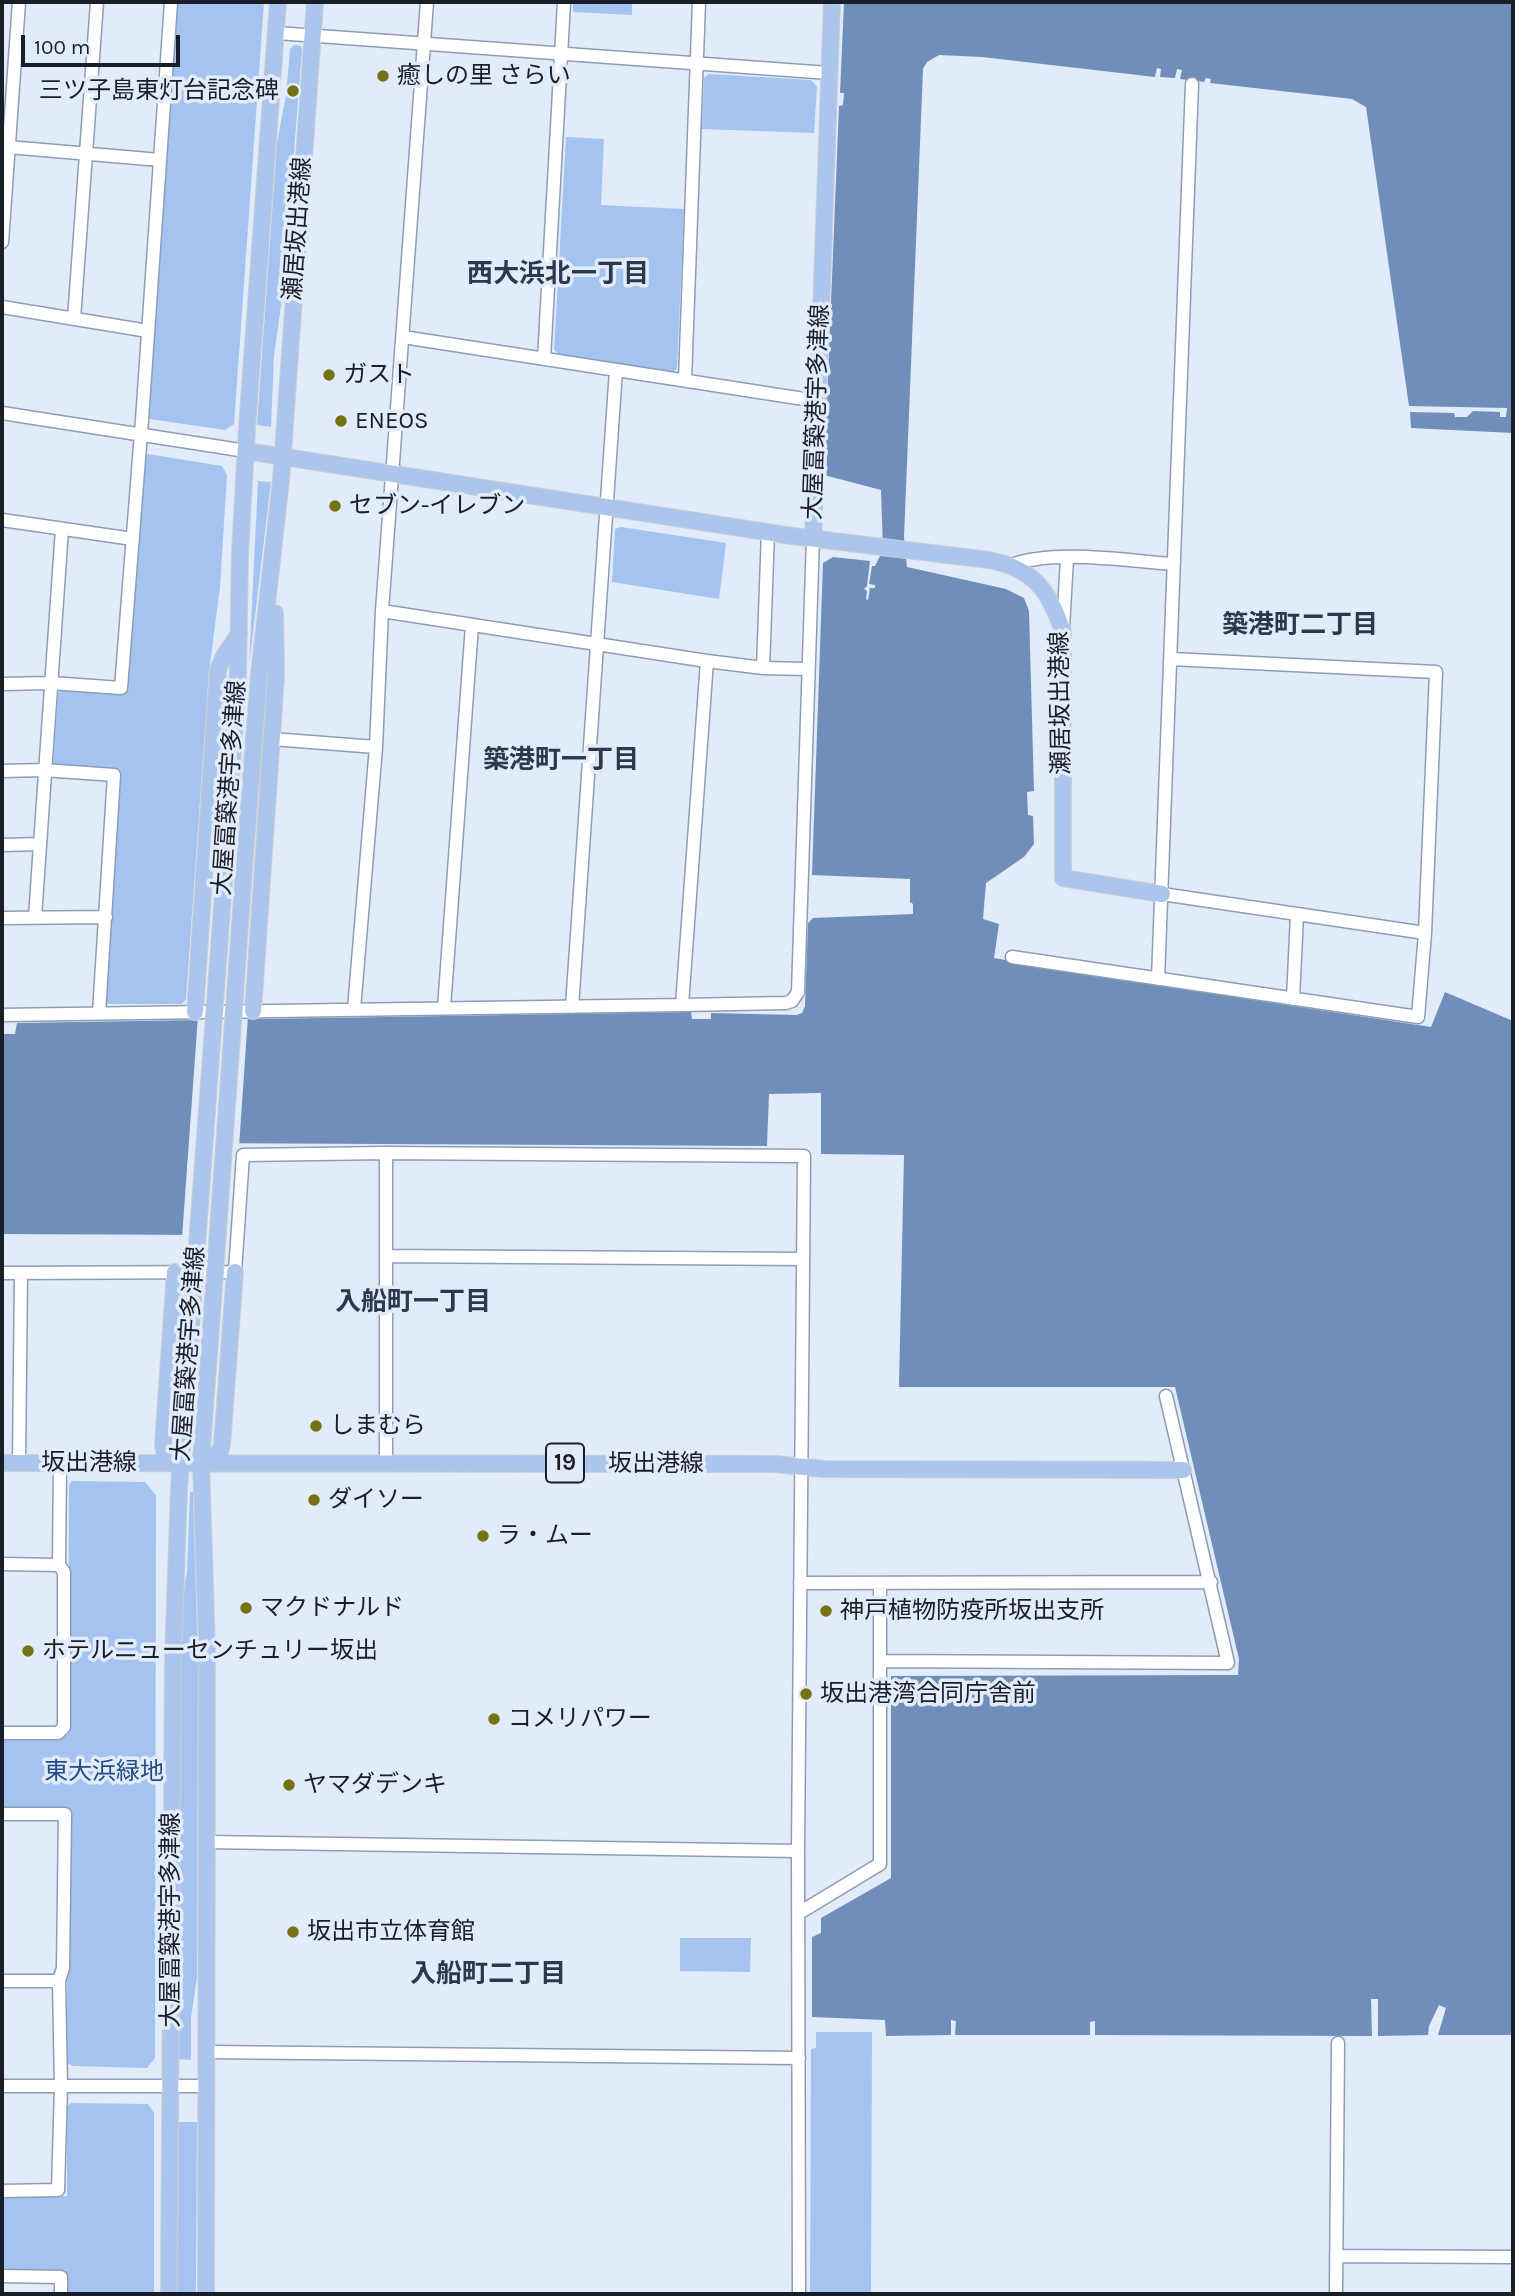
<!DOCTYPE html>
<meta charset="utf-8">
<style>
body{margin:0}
#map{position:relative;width:1515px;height:2296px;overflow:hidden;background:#e1ebfa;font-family:Karla,sans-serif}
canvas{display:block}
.frame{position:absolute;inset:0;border:4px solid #191f28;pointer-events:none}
.scale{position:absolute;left:21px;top:35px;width:159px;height:32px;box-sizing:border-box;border:4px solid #191f28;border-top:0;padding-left:9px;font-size:21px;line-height:24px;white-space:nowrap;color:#191f28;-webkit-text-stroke:5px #e1ebfa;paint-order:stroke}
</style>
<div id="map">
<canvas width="1515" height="2296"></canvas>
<div class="frame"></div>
<div class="scale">100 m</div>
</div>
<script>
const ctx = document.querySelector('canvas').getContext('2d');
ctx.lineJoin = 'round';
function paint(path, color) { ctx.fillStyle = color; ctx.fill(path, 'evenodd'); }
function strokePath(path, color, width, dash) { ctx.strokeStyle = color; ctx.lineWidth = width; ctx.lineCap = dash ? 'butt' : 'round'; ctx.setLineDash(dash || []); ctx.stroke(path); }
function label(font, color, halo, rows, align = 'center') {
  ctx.font = font + ' Karla,"Noto Sans JP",sans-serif'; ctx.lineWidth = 7; ctx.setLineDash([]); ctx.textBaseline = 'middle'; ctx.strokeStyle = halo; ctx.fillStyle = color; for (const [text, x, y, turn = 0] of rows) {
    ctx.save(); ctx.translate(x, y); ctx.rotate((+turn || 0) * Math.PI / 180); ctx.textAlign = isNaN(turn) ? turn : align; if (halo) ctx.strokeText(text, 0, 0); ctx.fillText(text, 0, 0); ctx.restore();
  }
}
paint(new Path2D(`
 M176 2H264L234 424 225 430 150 419 147 415Z
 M573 2H632V15L573 12Z
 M294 45 301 46 302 50 283 291 274 356 271 427 257 425 277 143 286 95 290 49Z
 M709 74 811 80 817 87 814 133 702 129 704 78Z
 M566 137 604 139 601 205 684 209 677 369 673 372 558 354 554 350Z
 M148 454 222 466 227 475 220 587 209 672 186 999 182 1004H106L121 772 56 767 53 764 58 693 62 690 126 693 144 456Z
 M258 481 271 482 249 666Z
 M621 527 726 543 719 599 612 582 615 529Z
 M72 1481 145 1482 156 1495 155 2058 147 2068 73 2066 67 2063V1809L2 1807V1737L68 1735 69 1485Z
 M190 1492H193L198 1665 197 1977 191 2018V2060L177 2059 178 1663 181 1606 187 1572Z
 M680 1938H751L750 1972 680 1971Z
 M816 2032H872L871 2294H810L811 2049 816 2048Z
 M71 2103 148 2104 154 2113V2294H66V2270L2 2269V2196H67V2107Z
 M177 2122H197L196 2294H176Z`), '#a5c3f0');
paint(new Path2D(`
 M844 2H1287L1309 4V2H1513V433L1411 428 1410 412 1454 413 1455 417H1467L1473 411 1500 412V417H1506L1507 408 1409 406 1366 107 1352 99 1210 83 1211 79 1206 78 1204 82 1180 79 1182 70 1177 69 1175 78 1160 77 1161 69 1157 68 1155 77 982 57 939 55 927 62 923 69 904 537 907 567 1006 589 1024 598 1029 611 1034 791 1027 792 1028 815 1033 816 1034 844 1024 857 986 883 983 919 999 924 994 958 1083 974 1431 1027 1445 992 1513 1021V2035H1438L1446 2008 1439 2005 1429 2026 1428 2035 1378 2036V1999H1371L1372 2036 1095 2035V2021L1090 2022V2035H955L956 2021 951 2020V2035L886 2036 885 2020 812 2017V1937L821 1933V1918L891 1878V1676L1238 1675 1239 1659 1175 1387H899L904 1155 821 1154V1093L769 1094 767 1146 190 1143 187 1169 211 1235 2 1234V1034H15L17 1023 691 1012 692 1019H711V1013L797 1015 802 1013 805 1006 808 923 813 918 913 914V904L910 902V879L812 875 823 563 833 557 870 561 867 586 864 589 867 591 866 599 868 600 870 588H875V585L869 584 872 566H875L883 550 881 490 824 475 839 106 843 105 844 93H840Z`), '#708eba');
paint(new Path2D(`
 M198 1016H248L239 1147H193L191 1166H217L212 1239 182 1238Z`), '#e1ebfa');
const minor = new Path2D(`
 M277 33 829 73
 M8 147 160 160
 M2 242 19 2
 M2 307 148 331
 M74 319 97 2
 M403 337 817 401
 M544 359 564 2
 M685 380 699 2
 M2 413 246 451
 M2 520 133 539
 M1012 565C1054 549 1128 561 1174 564
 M382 611 707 661 763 668 808 669
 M1063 628 1067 558
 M763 668 768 532
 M2 684 51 683 121 688 142 420 171 2
 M272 739 376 747
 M2 771 44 770 114 775 99 1013
 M2 845 39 844
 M1162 894 1425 933
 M35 917 62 529
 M2 918 106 917
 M1012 957 1418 1017 1425 933 1436 672 1171 659
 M1158 979 1192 84
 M1293 999 1297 915
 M682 1005 707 661
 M572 1007 616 370
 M444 1008 472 625
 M354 1009 376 747 382 611 427 2
 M2 1015 682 1005 786 1003 792 1001 798 992 813 538
 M386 1153V1463
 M386 1256 803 1259
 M2 1273 235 1272 243 1155 386 1153 804 1156 798 1851 799 2294
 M19 1463 21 1273
 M2 1564 59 1565
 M800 1583 1211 1582
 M881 1661 1228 1663 1166 1396
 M2 1733H58L64 1727V1572L59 1565 60 1464
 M2 1814H65L63 1968 59 1981 61 2087 58 2190 2 2191
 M207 1842 798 1851
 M799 1913 880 1864V1583
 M2 1981H59
 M207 2052 799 2058
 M2 2086H207
 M1336 2256 1513 2257
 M2 2276 61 2277V2294
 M1336 2294 1338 2043`);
const major = new Path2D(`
 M246 451 792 536 989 560C1034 569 1049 590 1063 632V878L1162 894
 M813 538 832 2
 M227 841 238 673 240 552 247 428 278 2
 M246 842 259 674 281 480 315 2
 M253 1011 276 676 275 613
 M195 1012 218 670 224 656 239 634
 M175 1272 163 1445 165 1453 181 1462
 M204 1461 220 1452 222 1444 235 1272
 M2 1463 775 1464 824 1469 1183 1470
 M169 2294 173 1661 179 1488 192 1312
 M206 2294 207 1649 201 1462 212 1313`);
strokePath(minor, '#8e9db4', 15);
strokePath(major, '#ccced0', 18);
strokePath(minor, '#fff', 12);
strokePath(major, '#abc5ec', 16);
const majorBridge = new Path2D(`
 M192 1312 227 841
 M212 1313 246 842`);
strokePath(majorBridge, '#ccced0', 18, []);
strokePath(majorBridge, '#abc5ec', 16);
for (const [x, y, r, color] of [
 [383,76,7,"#757216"],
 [293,91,7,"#757216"],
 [329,375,7,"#757216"],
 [341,421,7,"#757216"],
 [335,506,7,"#757216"],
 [316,1426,7,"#757216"],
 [314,1500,7,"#757216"],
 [483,1536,7,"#757216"],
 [246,1608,7,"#757216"],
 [826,1611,7,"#757216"],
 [28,1651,7,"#757216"],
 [806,1694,7,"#757216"],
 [494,1719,7,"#757216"],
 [289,1785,7,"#757216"],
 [293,1932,7,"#757216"]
]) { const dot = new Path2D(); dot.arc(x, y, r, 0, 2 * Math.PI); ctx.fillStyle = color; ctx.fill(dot); strokePath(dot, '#e1ebfa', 2.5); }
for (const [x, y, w] of [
 [565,1463,38]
]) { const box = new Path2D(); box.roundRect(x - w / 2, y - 19.5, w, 39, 5); ctx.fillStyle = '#e1ebfa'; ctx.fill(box); strokePath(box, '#191f28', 2); }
label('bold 23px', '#191f28', null, [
 ["19",565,1463]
]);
label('24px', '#191f28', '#e1ebfa', [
 ["癒しの里 さらい",397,76],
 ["三ツ子島東灯台記念碑",279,91,"right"],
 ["ガスト",343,375],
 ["ENEOS",355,421],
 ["セブン-イレブン",349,506],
 ["しまむら",330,1426],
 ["ダイソー",328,1500],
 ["ラ・ムー",497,1536],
 ["マクドナルド",260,1608],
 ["神戸植物防疫所坂出支所",840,1611],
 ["ホテルニューセンチュリー坂出",42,1651],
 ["坂出港湾合同庁舎前",820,1694],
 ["コメリパワー",508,1719],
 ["ヤマダデンキ",303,1785],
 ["坂出市立体育館",307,1932]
], 'left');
label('24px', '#191f28', '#e1ebfa', [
 ["瀬居坂出港線",298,229,-86],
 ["大屋冨築港宇多津線",817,412,-88],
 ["瀬居坂出港線",1061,703,-91],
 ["大屋冨築港宇多津線",230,788,-86],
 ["大屋冨築港宇多津線",189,1354,-86],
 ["坂出港線",89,1463],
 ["坂出港線",656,1464],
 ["大屋冨築港宇多津線",171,1920,-90]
]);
label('24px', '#254c85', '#e1ebfa', [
 ["東大浜緑地",104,1772]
]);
label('bold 26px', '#2c394d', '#e1ebfa', [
 ["西大浜北一丁目",558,275],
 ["築港町二丁目",1300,626],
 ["築港町一丁目",561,761],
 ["入船町一丁目",413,1303],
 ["入船町二丁目",488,1975]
]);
</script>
